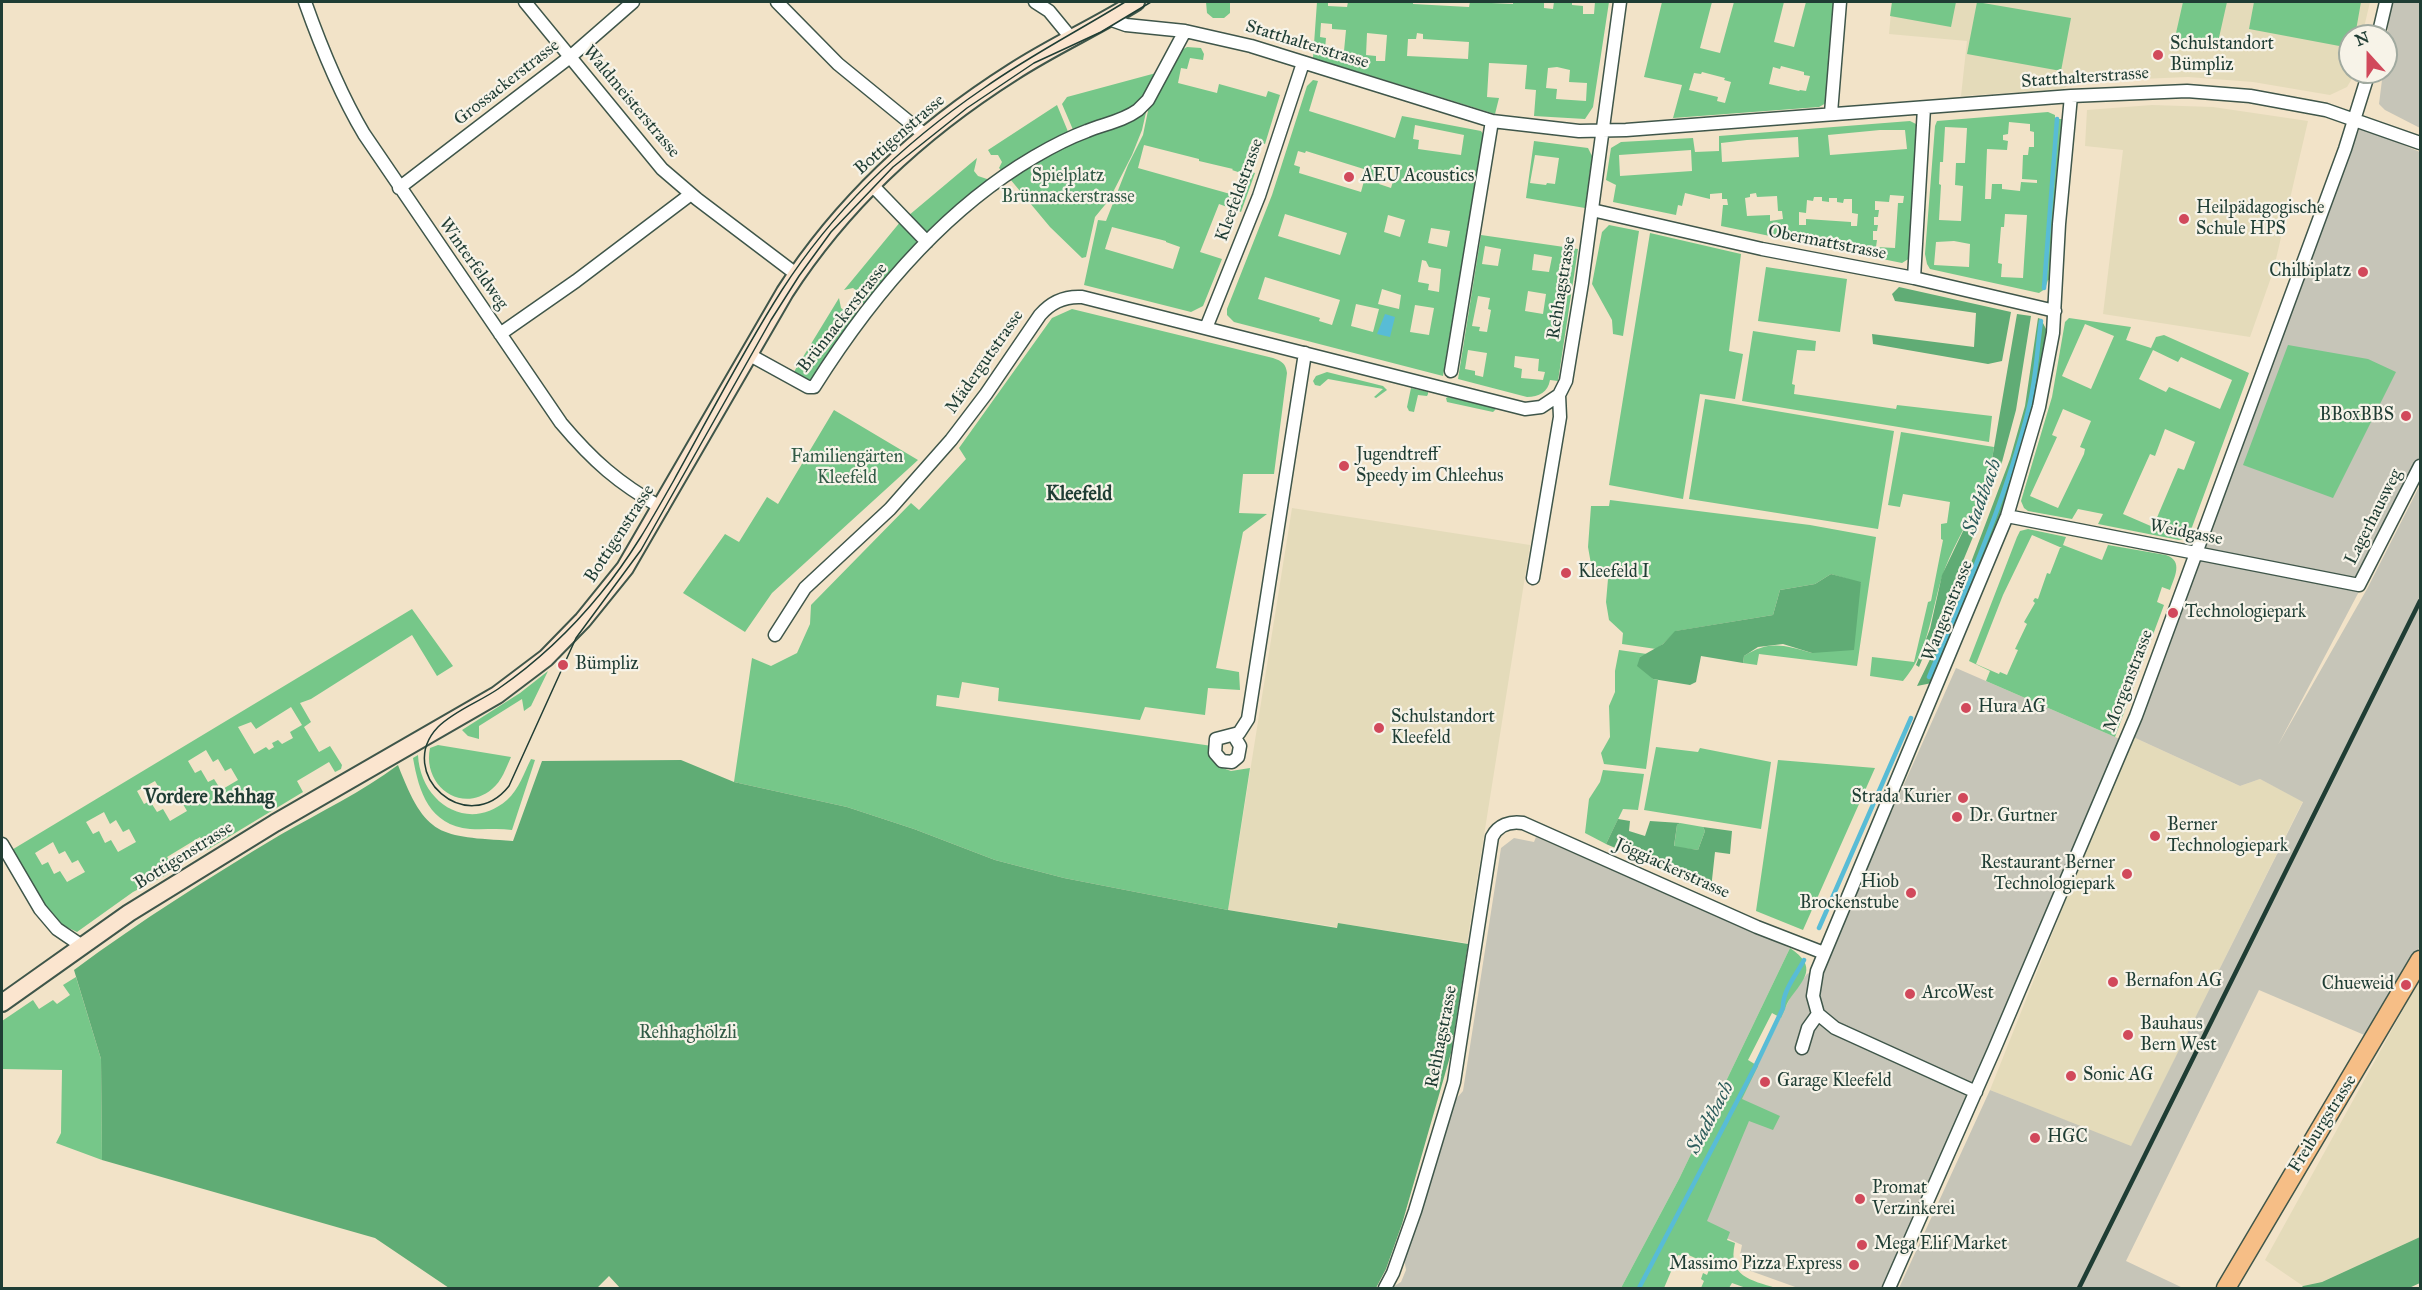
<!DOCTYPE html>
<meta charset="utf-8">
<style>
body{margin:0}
#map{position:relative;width:2422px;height:1290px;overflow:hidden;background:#f2e3c8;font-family:"IM FELL Great Primer",serif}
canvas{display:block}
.frame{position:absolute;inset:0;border:3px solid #1f3d34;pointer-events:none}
.north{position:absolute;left:2338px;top:24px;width:60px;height:60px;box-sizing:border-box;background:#f7f3e8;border:2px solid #a1aaa0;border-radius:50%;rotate:339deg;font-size:16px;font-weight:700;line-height:24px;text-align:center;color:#1f3d34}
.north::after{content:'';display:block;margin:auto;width:21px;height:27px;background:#d1495b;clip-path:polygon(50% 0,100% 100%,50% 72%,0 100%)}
</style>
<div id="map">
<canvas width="2422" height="1290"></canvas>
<div class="frame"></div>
<div class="north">N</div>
</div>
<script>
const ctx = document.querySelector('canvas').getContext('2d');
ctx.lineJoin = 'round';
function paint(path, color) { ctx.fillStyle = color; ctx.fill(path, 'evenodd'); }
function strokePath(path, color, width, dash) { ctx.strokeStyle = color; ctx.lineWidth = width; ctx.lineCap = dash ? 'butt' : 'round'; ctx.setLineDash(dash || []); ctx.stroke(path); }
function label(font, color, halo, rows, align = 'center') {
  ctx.font = font + ' "IM FELL Great Primer",serif'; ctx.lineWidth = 4.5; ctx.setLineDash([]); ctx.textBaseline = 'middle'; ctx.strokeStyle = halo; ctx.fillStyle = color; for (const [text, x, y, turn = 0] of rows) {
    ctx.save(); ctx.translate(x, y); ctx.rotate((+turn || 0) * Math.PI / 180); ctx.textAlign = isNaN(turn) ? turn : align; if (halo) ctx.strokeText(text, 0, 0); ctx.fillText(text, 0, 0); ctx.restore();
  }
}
paint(new Path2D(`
 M1892 2H2370L2362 36H2350V72H2354L2353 77 2347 87 2330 95 2253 82 2188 77 2070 82 2064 89 1961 96 1967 41 1889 34Z
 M2152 105 2213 107 2308 121 2273 272 2250 337 2103 314 2123 150 2085 146 2087 110Z
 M1292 508 1530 545 1467 943 1338 923 1337 927 1228 910Z
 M2131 736 2240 786 2260 779 2303 801 2131 1147 1990 1090Z
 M2420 979V1237L2322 1282 2303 1286 2265 1260Z`), '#e4dbba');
paint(new Path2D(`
 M2391 2H2420V128L2385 110 2379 104 2383 72H2386V45Z
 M2360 127 2420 152V476L2278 745 2367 589 2420 485V946L2369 1037 2259 990 2126 1261 2183 1288H1899L1990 1090 2131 1146 2303 802 2260 779 2240 786 2131 736 2199 564Z
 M1956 668 2122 740 1886 1288H1798L1748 1270 1743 1264 1740 1255 1742 1245 1684 1219 1790 998 1807 974 1824 963Z
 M1536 837 1790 948 1679 1179 1621 1288H1391L1401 1282 1406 1270 1404 1258 1456 1099 1463 1091 1501 848 1514 838 1534 842Z`), '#c6c5b8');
paint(new Path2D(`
 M1206 2H1230V13L1224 18H1213L1207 13Z
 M1317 2H1328V6L1347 7 1348 2H1413V4L1469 7 1470 2 1513 4V2L1544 3V8L1553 9 1554 2H1572V5L1583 6V14H1594L1595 2H1609L1593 107 1585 119 1534 116 1536 90 1525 89 1527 65 1489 63 1487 97 1499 98 1495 114 1313 58ZM1321 23 1332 24V29L1346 30 1344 51 1325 49 1326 38 1320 37ZM1367 33 1387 35 1385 61H1376V56L1366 55ZM1417 33 1423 34V39L1469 42 1468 59 1407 56 1408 39H1416ZM1557 67 1570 70 1569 82 1587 83 1586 101 1556 99 1557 89 1546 88 1548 68Z
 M1662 2H1712L1700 48 1720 53 1734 2H1784L1774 42 1794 47 1806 2H1836L1828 102 1819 107 1673 118 1682 85 1644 77ZM1781 66 1804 72V75L1810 76 1806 91 1800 90 1799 91 1769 84 1773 67 1780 69ZM1702 72 1725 78 1724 80 1731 82 1725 103 1717 101 1718 97 1689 90 1694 73 1701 74Z
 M1892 2H1956L1951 27 1890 16Z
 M1977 2 2071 18 2061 71 1967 54Z
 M2183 2H2227L2216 51 2174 42Z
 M2254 2H2361L2355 36H2350V48L2249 29Z
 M1187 47 1201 48 1204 54 1203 60 1190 58 1187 69 1181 68 1178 83 1217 93 1219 84 1266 97 1268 91 1280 95 1265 144 1252 140 1242 169 1255 173 1241 212 1219 204 1200 252 1222 259 1203 306 1191 312 1084 285 1098 220 1106 221 1128 165 1143 135 1149 106 1180 51ZM1144 145 1199 159V161L1233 169 1232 170 1247 175 1241 197 1138 168ZM1112 227 1166 241V242L1180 247 1173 269 1105 249Z
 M1156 73 1136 106 1074 132 1062 104 1067 97Z
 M1313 80 1318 81 1309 111 1395 138 1402 116 1481 131 1483 134 1443 376 1234 322 1227 315V309L1272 195 1307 86ZM1415 125 1464 135 1461 155 1418 149 1419 140 1413 139ZM1298 151 1305 153 1306 151 1367 170 1361 192 1299 173 1300 167 1294 165ZM1385 165 1397 168 1391 188 1379 184ZM1285 214 1347 233 1340 255 1278 236ZM1388 215 1405 220 1400 237 1384 232ZM1431 228 1450 231 1447 247 1428 243ZM1422 260 1426 261 1429 267 1441 269 1439 292 1428 290 1429 284 1418 282ZM1265 277 1340 300 1332 325 1319 321 1320 318 1258 299ZM1382 289 1401 295 1399 309 1378 304ZM1356 304 1379 309 1373 332 1351 326ZM1415 305 1434 308 1429 335 1410 332Z
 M1057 105 1069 134 1002 171 999 168 1002 162 998 155H991L988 150Z
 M1147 108 1142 130 1132 155 1109 200 1095 217 1086 257 1082 258 1050 227 1010 179 1048 154Z
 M2048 112 2055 115V119H2062L2052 281 2048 280 2045 289 2039 293 1930 269 1927 264 1925 254 1935 126 1937 121ZM2009 122 2030 124V131L2034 132V147H2029L2028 155H2023L2022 179 2037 180V183L2021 182 2020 191 2002 189V184H1992L1991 199H1985L1987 149 2007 150 2008 141 2003 140V135L2008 134ZM1945 127 1967 128 1965 163H1956L1955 185 1963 186 1961 221 1939 220 1941 185 1939 184 1940 162H1943ZM2005 214 2027 215 2023 278 2001 277 2002 264 1998 263 2001 227H2004ZM1954 241 1970 244 1969 267 1934 265 1936 242Z
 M1910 121 1918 125 1910 258 1902 263 1721 226 1723 205H1728L1727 199H1722V193L1710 194V199L1685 193 1682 206 1678 205 1676 215 1613 202 1616 185 1606 180 1611 148 1621 142 1693 138 1695 152 1719 151V136ZM1880 130H1905L1907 149 1830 155 1828 135ZM1798 137 1799 157 1722 162 1721 143 1747 140ZM1691 150 1692 171 1620 176 1619 155ZM1756 193 1757 197 1777 196 1778 211H1782L1783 219 1770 221V215L1747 216 1745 198 1750 197V194ZM1890 195 1904 196 1903 203H1898L1895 248 1876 247 1877 240H1873V231H1877L1878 225H1874V217H1878L1879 210H1875V201L1889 202ZM1814 197H1822V201L1829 202V198H1837V202L1843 203 1844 199H1852V213L1858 214 1857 226H1851V222L1806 219V225H1799V212L1806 213 1807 200 1813 201Z
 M1534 141 1588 148 1592 156 1585 208 1526 198ZM1535 155 1559 158 1555 184 1547 183 1546 185 1530 183Z
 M977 158 974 171 978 176 990 180 964 199 926 233 908 216Z
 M901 221 916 239V245L864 306 861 294 853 288 844 290Z
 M1609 225 1639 231 1623 336 1613 334 1612 320 1592 284 1602 232Z
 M1650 233 1741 254 1729 351 1743 354 1735 399 1700 394 1683 499 1609 485Z
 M1481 235 1578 249 1558 381 1550 380C1548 392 1539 397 1527 397L1458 379ZM1485 246 1501 249 1498 266 1482 264ZM1534 254 1552 257 1549 272 1532 270ZM1528 291 1546 294 1543 314 1525 311ZM1478 296 1490 298 1488 309 1491 310 1487 332 1479 331 1480 327 1472 326ZM1468 350 1487 353 1483 377 1475 375V371L1465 369ZM1515 356 1539 359 1538 371 1545 372 1543 380 1521 378 1522 369 1514 367Z
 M1766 267 1847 279 1840 332 1758 321Z
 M839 298 841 308 848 313 859 311 814 380 808 381 792 375Z
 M1072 309 1273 358C1282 361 1286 364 1287 373L1274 474H1243L1239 513 1267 514 1243 532 1216 668 1239 672 1240 690 1208 688 1205 715 1145 707 1140 720 998 701 999 688 962 682 959 698 937 695 936 706 1212 746 1217 766 1231 771 1250 768 1228 910 1064 878 995 860 914 829 847 807 734 782 752 658 771 666 797 653 810 624 811 605 911 503 919 510 966 459 959 448 1052 318Z
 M2069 318 2131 327 2126 340 2151 348 2156 337 2164 335 2249 373 2188 538 2179 540 2098 524 2103 514 2078 509 2072 519 2028 511 2024 508 2021 501 2052 397 2065 322ZM2085 324 2114 336 2091 389 2062 376ZM2153 350 2178 362 2181 357 2232 380 2220 409 2169 387 2166 392 2139 379ZM2063 409 2091 421 2080 447 2085 449 2084 454 2058 508 2030 496 2057 437 2052 435ZM2165 429 2195 442 2184 470 2178 468 2153 527 2123 514 2150 454 2155 456Z
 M1753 331 1816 341 1815 351 1797 350 1792 384 1795 385 1794 394 1896 409 1897 405 1992 416 1989 442 1742 401Z
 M2288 345 2368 359 2396 372 2333 498 2243 465Z
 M1327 372 1383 386 1387 390 1376 398 1374 397 1383 389 1328 379 1320 386 1315 385 1313 381 1316 376Z
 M1411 388 1428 392V394L1427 396 1418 395 1414 412 1409 411 1407 407Z
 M1448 397 1494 408 1496 409 1493 412 1447 402 1446 398Z
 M1705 399 1894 431 1878 529 1689 499Z
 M834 410 918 460 772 593 745 632 683 593 725 534 739 542 767 497 778 504Z
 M1901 432 1994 447 1992 459 2002 462 1985 508 1976 504C1965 528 1950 552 1942 577 1930 615 1930 649 1903 681L1870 676 1872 657 1914 662 1928 602 1931 601 1943 540 1941 539V524L1947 523 1950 502 1903 494 1900 507 1888 505Z
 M1610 500 1810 525 1876 537 1857 666 1759 654 1757 665 1743 663 1744 656C1769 640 1784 645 1812 653L1861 583 1831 574 1815 584 1780 590 1773 615 1676 631 1663 644 1656 649 1622 644 1623 633 1609 620 1606 602 1608 579 1591 564 1588 547 1591 506H1609Z
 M2028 529 2066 537 2063 545 2102 560 2108 545 2166 555C2184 561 2174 578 2170 590L2162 587 2157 602 2164 605 2115 737 1986 681 1990 671 1969 661 2017 537 2020 531ZM2032 535 2062 548H2060L2050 574 2047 573 2038 599 2035 598 2033 601 2035 603 2024 622 2027 624 2015 649 2018 650 2007 675 2000 672 1999 674 1976 664 2003 595Z
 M412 609 453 666 437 676 412 635 311 699 300 703 311 722 304 727 319 752 330 746 342 765 341 769 335 772 329 762 297 781 303 792 207 850 200 837 167 857 174 867 166 871 168 874 133 892 77 932 58 923 50 915 10 851ZM291 707 302 725 290 732 293 738 282 744 278 740 272 743 274 747 269 750 266 747 254 754 238 727 251 722 256 729ZM206 750 213 762 218 759 225 771 231 768 238 780 221 790 214 779 208 782 201 770 195 773 188 761ZM155 781 162 793 168 790 174 801 180 799 187 811 170 821 163 809 157 812 150 801 144 804 137 791ZM104 812 110 824 116 820 123 832 129 829 136 842 118 852 111 840 105 843 99 831 93 834 86 822ZM53 842 59 854 65 851 72 863 78 860 85 872 67 882 60 871 54 874 48 862 42 865 35 853Z
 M1619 650 1647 654 1640 657 1653 679 1658 680 1646 769 1604 764 1601 753 1610 737 1609 706 1615 692V671Z
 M548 671 531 706 524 711 522 699 479 726V739L468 736 462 730 520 693Z
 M438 745 511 757C506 768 502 781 492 789 461 815 422 785 430 748Z
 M1656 747 1698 752 1700 748 1771 762 1761 829 1644 810Z
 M418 755C420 802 468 834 507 800 519 789 524 773 531 759L535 760 512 830C498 828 484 830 470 829 429 825 419 792 413 758Z
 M1778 760 1875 768 1803 930 1756 911Z
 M1603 770 1644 774 1638 810 1623 809 1606 844 1585 833 1589 799 1600 782Z
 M1680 823 1703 827 1705 831 1698 850 1674 847 1677 825Z
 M1790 948C1818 967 1805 978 1789 1000 1786 1005 1784 1012 1781 1018L1772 1013 1748 1060 1758 1066 1742 1099 1780 1116 1773 1130 1749 1121 1707 1221 1730 1232 1727 1240 1735 1243C1727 1277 1751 1280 1776 1288H1746L1732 1283 1729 1288H1701L1704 1281 1701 1279 1703 1273 1707 1275 1711 1265 1684 1253 1682 1256 1678 1255 1664 1288H1621L1679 1179Z
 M76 977 101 1059 102 1160 56 1143 61 1133 62 1070 2 1069V1021L33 1000 39 1009 53 1000 57 1004 70 995 63 985Z`), '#76c789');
paint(new Path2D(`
 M1899 287 2011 312 2002 361 1988 364 1873 344 1872 334 1974 347 1976 313 1895 301 1892 294Z
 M2017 314 2031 316 2016 410 2002 462 1992 459Z
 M2038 318 2041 319 2048 333 2012 501 1937 682 1917 686 1950 618 2010 459 2025 406Z
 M1976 504 1985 508 1919 667 1916 665 1930 629 1942 575Z
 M1831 574 1861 582 1854 650 1812 653 1783 644 1758 647 1744 656 1743 663 1701 656 1696 682 1690 685 1653 679 1637 666 1640 657 1663 644 1675 631 1773 615 1780 590 1815 584Z
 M681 760 734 782 847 807 914 829 995 860 1064 878 1228 910 1337 928 1338 923 1468 944 1451 1053 1402 1224 1386 1269 1376 1288H620L609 1276 597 1288H449L375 1238 102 1160 101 1059 74 970C140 921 210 877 280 835 320 812 362 792 398 765 426 838 439 836 513 841L542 761Z
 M1618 819 1630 821 1629 831 1645 836 1650 821 1680 823 1677 825 1674 846 1698 850 1705 831 1703 827 1732 831 1730 854 1715 852 1711 889 1606 844Z
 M2420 1237V1283L2409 1288H2301L2303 1286 2322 1282Z`), '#60ac75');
paint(new Path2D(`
 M1385 314 1395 317 1390 337 1377 334Z`), '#58bcd6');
strokePath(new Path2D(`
 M2044 288 2057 119
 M1929 677C1966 589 2006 500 2029 407 2036 379 2037 349 2041 321
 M1819 928 1911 718
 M1639 1288 1755 1067 1783 1008C1782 991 1797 974 1804 960`), '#58bcd6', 4.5);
const street = new Path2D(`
 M305 2C321 47 339 92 364 134L561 423C593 461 618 483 662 508
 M525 2 662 169 697 199 796 274
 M777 2 838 64 925 135
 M1035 2 1049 11 1072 39
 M1109 19 1126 25 1185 31 1251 46 1492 121 1579 131 1626 130 2071 96 2187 91 2250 96 2326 110 2420 143
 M2378 36 2386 2
 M1831 113 1840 2
 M871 184 927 242
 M399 188 570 57 633 2
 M1592 210 1762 249 1914 278 2055 311
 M1914 278 1924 108
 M1206 328 1259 196 1303 63
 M500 334 576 281 691 194
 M748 354 808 387H814C870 298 942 211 1034 157 1051 147 1068 138 1087 131 1104 124 1123 121 1138 110L1148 100 1185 31
 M1451 371 1492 121
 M2007 516 2359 585 2420 466
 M1533 578 1560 417 1559 395 1566 381 1582 283 1620 2
 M775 635 805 588 890 509 951 440 986 394 1040 315C1051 302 1065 296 1082 297L1525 409 1541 407 1559 395
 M1234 736 1240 746 1238 757 1232 762 1222 761 1215 753 1216 739 1239 733 1248 719 1305 353
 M2 844 40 909 57 929 82 946
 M1818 1014 1813 996 1817 971 2007 516 2039 407 2053 333 2059 224 2071 96
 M1818 1014 1835 1028 1976 1092
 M1802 1048 1808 1028 1818 1014
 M1385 1288 1393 1273 1415 1211 1454 1082 1492 837C1498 825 1510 821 1523 823L1757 927 1824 953
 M1889 1288 1994 1050 2136 716 2345 149 2369 72`);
const secondary = new Path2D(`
 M2 1003 129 913 275 823 497 695 546 658 583 620 625 568 785 292C843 202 923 129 1013 72 1053 46 1096 27 1136 2`);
const primary = new Path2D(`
 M2226 1288 2420 960`);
strokePath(street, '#3f564a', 15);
strokePath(secondary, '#3f564a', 20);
strokePath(primary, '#3f564a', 21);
strokePath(street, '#fff', 12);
strokePath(secondary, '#fbe5cf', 16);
strokePath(primary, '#f6be86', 18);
strokePath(new Path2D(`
 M1125 2C1078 31 1029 56 984 88 905 142 834 209 782 290 743 351 709 417 674 480 652 519 630 558 601 593 571 630 537 662 498 689 479 702 454 711 438 727 394 773 467 839 509 786L576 638 641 550 771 320 799 276 831 232 893 167 967 108 1034 63 1101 32 1151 2`), '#1f3d34', 1.5);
strokePath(new Path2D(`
 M2079 1288 2420 601`), '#1f3d34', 4.5);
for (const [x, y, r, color] of [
 [2158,55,6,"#d1495b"],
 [1349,177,6,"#d1495b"],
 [2184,219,6,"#d1495b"],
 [2363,272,6,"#d1495b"],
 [2406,416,6,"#d1495b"],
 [1344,466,6,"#d1495b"],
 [1566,573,6,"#d1495b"],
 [2173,613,6,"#d1495b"],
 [563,665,6,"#d1495b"],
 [1966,708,6,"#d1495b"],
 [1379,728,6,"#d1495b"],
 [1963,798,6,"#d1495b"],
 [1957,817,6,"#d1495b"],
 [2155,836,6,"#d1495b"],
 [2127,874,6,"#d1495b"],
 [1911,893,6,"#d1495b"],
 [2113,982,6,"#d1495b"],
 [2406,985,6,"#d1495b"],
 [1910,994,6,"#d1495b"],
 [2128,1035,6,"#d1495b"],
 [2071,1076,6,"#d1495b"],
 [1765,1082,6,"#d1495b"],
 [2035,1138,6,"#d1495b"],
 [1860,1199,6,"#d1495b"],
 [1862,1245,6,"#d1495b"],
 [1854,1265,6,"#d1495b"]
]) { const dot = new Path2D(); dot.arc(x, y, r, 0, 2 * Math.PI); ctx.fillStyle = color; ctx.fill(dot); strokePath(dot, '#f7f3e8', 2); }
label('18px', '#1f3d34', '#f7f3e8', [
 ["Statthalterstrasse",1307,45,17],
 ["Statthalterstrasse",2085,78,-4],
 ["Grossackerstrasse",507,83,-38],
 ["Waldmeisterstrasse",631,102,50],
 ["Bottigenstrasse",900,135,-41],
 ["Kleefeldstrasse",1240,190,-70],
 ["Obermattstrasse",1827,243,11],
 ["Winterfeldweg",473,264,55],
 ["Rehhagstrasse",1562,288,-81],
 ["Brünnackerstrasse",843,318,-52],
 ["Mädergutstrasse",985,362,-55],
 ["Lagerhausweg",2374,517,-63],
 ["Weidgasse",2186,533,11],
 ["Bottigenstrasse",620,534,-57],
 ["Wangenstrasse",1948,611,-68],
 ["Morgenstrasse",2129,681,-69],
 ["Bottigenstrasse",184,856,-32],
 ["Jöggiackerstrasse",1672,869,24],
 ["Rehhagstrasse",1442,1037,-79],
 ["Freiburgstrasse",2323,1124,-58]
]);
label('18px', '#1f3d34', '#f7f3e8', [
 ["Schulstandort",2170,45],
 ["Bümpliz",2170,66],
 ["AEU Acoustics",1361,177],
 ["Heilpädagogische",2196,209],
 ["Schule HPS",2196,230],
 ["Chilbiplatz",2351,272,"right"],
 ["BBoxBBS",2394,416,"right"],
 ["Jugendtreff",1356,456],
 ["Speedy im Chleehus",1356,477],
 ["Kleefeld I",1578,573],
 ["Technologiepark",2185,613],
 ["Bümpliz",575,665],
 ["Hura AG",1978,708],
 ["Schulstandort",1391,718],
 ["Kleefeld",1391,739],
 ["Strada Kurier",1951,798,"right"],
 ["Dr. Gurtner",1969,817],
 ["Berner",2167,826],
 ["Technologiepark",2167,847],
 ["Restaurant Berner",2115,864,"right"],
 ["Technologiepark",2115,885,"right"],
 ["Hiob",1899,883,"right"],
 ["Brockenstube",1899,904,"right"],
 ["Bernafon AG",2125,982],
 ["Chueweid",2394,985,"right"],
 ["ArcoWest",1922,994],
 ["Bauhaus",2140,1025],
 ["Bern West",2140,1046],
 ["Sonic AG",2083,1076],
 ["Garage Kleefeld",1777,1082],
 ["HGC",2047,1138],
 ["Promat",1872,1189],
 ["Verzinkerei",1872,1210],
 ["Mega Elif Market",1874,1245],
 ["Massimo Pizza Express",1842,1265,"right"]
], 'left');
label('18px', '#305945', '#f7f3e8', [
 ["Spielplatz",1068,177],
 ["Brünnackerstrasse",1068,198],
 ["Familiengärten",847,458],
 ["Kleefeld",847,479],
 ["Rehhaghölzli",688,1034]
]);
label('bold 20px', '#1f3d34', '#f7f3e8', [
 ["Kleefeld",1079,495],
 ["Vordere Rehhag",209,798]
]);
label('italic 20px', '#2d5d5c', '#f7f3e8', [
 ["Stadtbach",1983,497,-70],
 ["Stadtbach",1711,1118,-62]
]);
</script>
